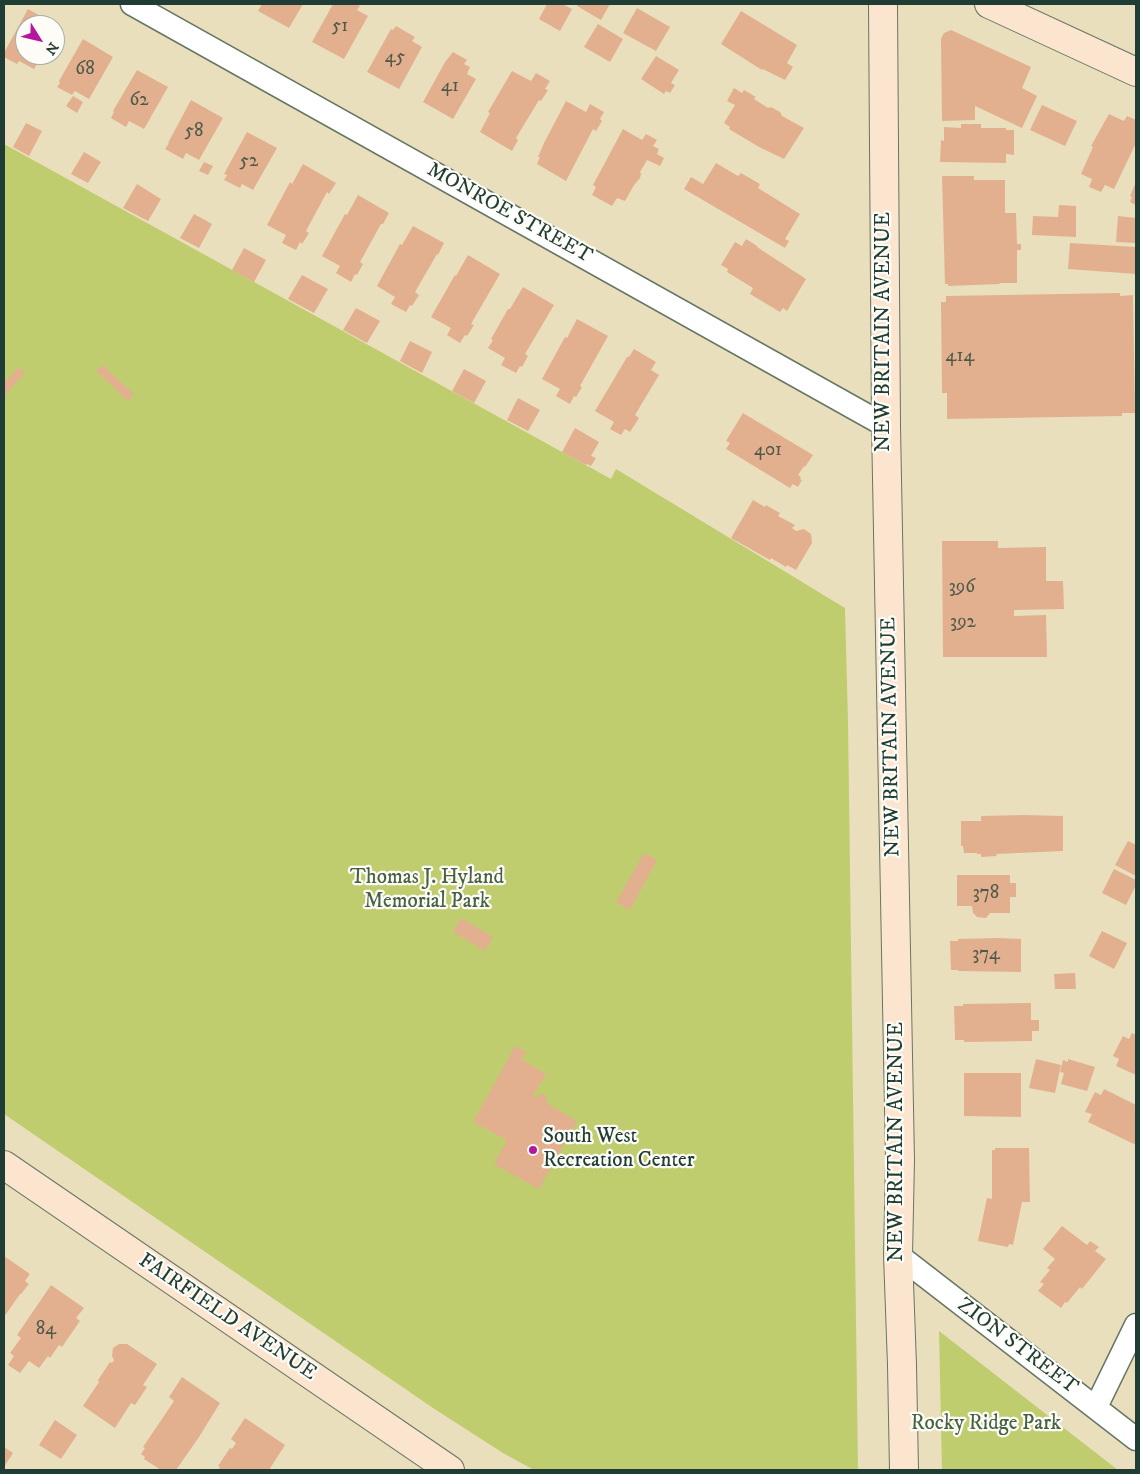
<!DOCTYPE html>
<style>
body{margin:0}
#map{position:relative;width:1140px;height:1474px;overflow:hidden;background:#eadfbc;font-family:"IM FELL DW Pica",serif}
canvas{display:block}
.frame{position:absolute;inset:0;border:5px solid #1f3d34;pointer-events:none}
.north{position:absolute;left:15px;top:15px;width:50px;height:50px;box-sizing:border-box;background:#fdfcf7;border:1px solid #a4b0a9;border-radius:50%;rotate:126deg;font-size:14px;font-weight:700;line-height:20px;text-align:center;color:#1f3d34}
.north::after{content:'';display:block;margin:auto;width:18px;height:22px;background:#b5179e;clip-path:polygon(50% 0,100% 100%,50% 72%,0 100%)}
</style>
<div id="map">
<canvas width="1140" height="1474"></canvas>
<div class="frame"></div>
<div class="north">N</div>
</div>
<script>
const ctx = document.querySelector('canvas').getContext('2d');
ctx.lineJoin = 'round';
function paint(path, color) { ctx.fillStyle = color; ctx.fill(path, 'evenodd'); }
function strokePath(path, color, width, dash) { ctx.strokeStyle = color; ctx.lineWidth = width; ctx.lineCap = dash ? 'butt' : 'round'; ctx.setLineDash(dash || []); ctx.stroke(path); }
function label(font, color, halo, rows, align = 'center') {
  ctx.font = font + ' "IM FELL DW Pica",serif'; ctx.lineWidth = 4.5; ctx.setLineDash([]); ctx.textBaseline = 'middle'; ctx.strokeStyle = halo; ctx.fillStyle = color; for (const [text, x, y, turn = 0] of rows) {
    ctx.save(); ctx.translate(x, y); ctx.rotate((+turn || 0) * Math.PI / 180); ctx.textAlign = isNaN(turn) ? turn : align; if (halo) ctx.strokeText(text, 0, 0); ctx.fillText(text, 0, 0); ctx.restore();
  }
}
paint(new Path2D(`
 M4 144 611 479 616 469 845 608 848 721 858 1470H534L503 1453 433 1408 4 1114Z
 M939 1331 1118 1470H942Z`), '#bfcd6f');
paint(new Path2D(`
 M262 4H303L289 28 258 11Z
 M333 4H356L360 6 357 10 368 16 344 59 312 42Z
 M547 4H562L572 9 560 31 539 19Z
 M578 4H610L601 20 577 6Z
 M637 8 670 27 656 51 623 33Z
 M28 9 58 26 55 32V25H25V55H42L34 69 19 61 17 64 4 57 5 51Z
 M741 11 797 45 787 63 793 67 785 80 763 69 762 70 721 44Z
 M598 24 623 39 610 62 584 47Z
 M396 26 415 37 412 41 422 47 399 89 367 72 391 29 393 30Z
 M951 30 1031 67 1022 88 1037 96 1022 128 975 106V120L942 121 941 39 944 33Z
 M83 39 113 57 89 99 75 91 72 95 57 87 60 83 59 81Z
 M453 52 467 60 464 64 470 67 467 74 476 79 453 119 423 102 445 62Z
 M656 56 679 70 671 83 675 85 670 93 666 91 664 94 641 79Z
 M137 70 168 87 144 129 129 121 126 127 111 118 114 112 113 111Z
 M512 71 531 81 536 73 550 81 545 89 548 90 541 101 539 100 516 138 518 140 512 151 480 132 490 113 488 112Z
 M734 88 742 93 744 90 756 97 754 99 768 108 771 107 780 112 782 116 804 128 784 159 759 147 729 129 730 127 724 123 735 105 727 101Z
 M73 96 83 102 77 113 66 106Z
 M191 100 223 118 199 160 186 153 183 159 165 149 169 143H168Z
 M566 101 586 112 590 104 604 112 600 119 602 121 596 131 593 129 566 181 537 164 540 157H538L544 143Z
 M1042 105 1077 121 1065 146 1030 130Z
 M1109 114 1124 121 1127 116 1136 120V143L1114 189 1105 185 1101 192 1089 187 1092 179 1081 174 1093 147 1091 146Z
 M26 123 42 131 29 156 13 147Z
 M961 124H981V128H1006V130H1014V155L1006 154V163L940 162 941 140 944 141V127L961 128Z
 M623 129 642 140 646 134 657 140 653 146 659 149 657 154 664 158 660 166 647 160 640 172 641 174 640 178 634 185 625 201 617 198 612 206 592 195 596 187 593 185Z
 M247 132 277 148 253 190 242 184 240 188 224 180 227 175 224 174Z
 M84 152 101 162 88 183 71 174Z
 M204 162 213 166 208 175 199 171Z
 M716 163 738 176 741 173 760 184 758 188 800 214 785 239 789 241 785 248 684 189 691 177 703 184Z
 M303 164 336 183 329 194 327 192 306 231 309 233 302 244 300 242 296 250 282 243 286 235 267 225 290 182 292 184Z
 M942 176H974V180H1005V213H1016L1017 244H1021V250H1017V283H999L1000 284 948 286V284H945Z
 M1136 182V205L1130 202 1132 197 1130 196Z
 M137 184 161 199 148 221 123 208Z
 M358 195 389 213 383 224H381L360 262 363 264 357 275 355 274 351 282 336 273 340 266 322 256 345 214 347 215Z
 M1059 205 1076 206V237L1032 235 1033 216 1058 217Z
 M194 214 212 224 199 248 180 238Z
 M1118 216 1136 218V243L1116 242Z
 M413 226 444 243 438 255 437 254 415 292 419 295 412 306 410 305 406 312 391 304 395 297 377 286 400 244 402 245Z
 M746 239 757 246V247L806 279 787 311 783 308 780 312 750 294 753 288 727 272 728 269 721 265 735 242 742 246Z
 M1070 243 1136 247V274L1068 269Z
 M244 248 266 260 254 282 232 270Z
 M468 255 500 274 471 324 474 325 467 336 465 335 460 343 447 335 451 328 431 317 455 275 456 276Z
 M302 275 328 289 314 313 288 299Z
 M523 287 554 305 525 354 528 356 522 367 520 366 516 373 501 365 505 358 488 348 493 340 491 339 508 309H510Z
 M1120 293V296L1133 295 1135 413H1122V416L947 419V393H942L941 302H946V296Z
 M356 308 380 321 367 343 343 330Z
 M577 319 608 336 580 386 582 387 576 397 574 396 570 404 556 396 560 389 542 379 565 337 567 338Z
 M410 341 432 352 422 373 400 361Z
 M634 349 656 362 651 370 659 375 635 415 639 418 630 432 625 429 621 435 610 429 614 422 595 411 627 357H629Z
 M102 365 134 394 128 401 96 371Z
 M19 367 25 373 4 396V382Z
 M464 369 486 381 474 403 452 391Z
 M518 398 540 410 528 431 507 420Z
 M743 413 813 455 805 467 804 466 798 475 801 477 800 479 802 480 798 487 793 484 790 488 726 449 730 443 726 441Z
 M575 428 599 442 591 456 596 458 591 466 587 464 586 465 562 452Z
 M753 500 765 507 766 505 780 513 778 516 795 525 792 528 796 531 804 529 811 534 812 543 796 570 787 565 786 567 771 558 770 560 731 538Z
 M942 541H998V548L1046 547V581H1063L1064 609 1014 610V616L1046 615 1047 657H943Z
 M1023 815 1063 816V851L996 854 997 856 981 857V854H977V853H964L963 846H961V821H981V816Z
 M1128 841 1136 845V876L1115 865Z
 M644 853 657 860 630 910 616 902Z
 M1114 869 1136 880V885L1126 905 1102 893Z
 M957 875H1010V883H1016V897H1010V913H990L986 918 977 917 973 913 972 906H957Z
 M461 918 493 937 485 951 453 932Z
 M1102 931 1127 943 1114 969 1089 956Z
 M997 938 1021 939V972L958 971V970H951L950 941H958V939Z
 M1075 973 1076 989H1055L1054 974Z
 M1031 1003V1020H1039V1031H1032V1041L964 1042V1040H955L954 1006H963V1004Z
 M1132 1033 1136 1035V1075L1116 1066 1119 1059 1113 1056 1123 1036 1129 1039Z
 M515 1046 526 1052 522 1060 546 1074 533 1096 537 1098 540 1094 545 1095 548 1099 546 1103 577 1121 539 1189 494 1164 507 1140 473 1122Z
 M1036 1059 1061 1065 1055 1093 1029 1088Z
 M1068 1059 1095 1067 1087 1091 1061 1084 1064 1073 1060 1072 1063 1060 1068 1062Z
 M964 1073H1021V1117L964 1116Z
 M1104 1089 1136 1105V1145L1088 1122 1092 1114 1085 1112 1095 1092 1101 1095Z
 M995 1148H1029L1030 1202H1022L1013 1245 1009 1244 1008 1247 978 1241 987 1198 992 1199V1150H995Z
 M1062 1226 1087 1245 1090 1241 1099 1247 1095 1251 1106 1259 1082 1289 1080 1287 1067 1303 1065 1302 1061 1308 1038 1291 1044 1284 1040 1282 1050 1270 1047 1268 1055 1259 1043 1249Z
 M4 1256 30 1274 25 1281 29 1284 21 1294H20L4 1317Z
 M51 1285 84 1308 76 1318 80 1321 62 1347 59 1345 50 1358 48 1356 39 1368 29 1361 20 1373 8 1365 14 1356 10 1353 21 1338 17 1335Z
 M119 1344H127L157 1364 143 1385 147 1387 135 1405 131 1403 115 1428 83 1406 99 1382 98 1380 110 1362 112 1363 114 1360 112 1356 113 1348Z
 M182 1377 220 1403 199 1437 176 1470H161L144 1459 145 1457 141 1454 145 1448 143 1447 174 1401 169 1397Z
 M245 1418 285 1445 269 1470H218L220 1467 218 1466 230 1448 232 1449 236 1443 231 1439Z
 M55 1420 77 1435 61 1459 39 1445Z
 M4 1447 13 1453 4 1467Z`), '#e2b08f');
const street = new Path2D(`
 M132 4 886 426
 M898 1255 1136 1439
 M1096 1407 1136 1325`);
const secondary = new Path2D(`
 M883 4 886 426 900 1160 898 1255 902 1365 904 1470
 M989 4 1136 72
 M4 1165 450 1470`);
strokePath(street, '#667664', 25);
strokePath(secondary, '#667664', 30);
strokePath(street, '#fff', 22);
strokePath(secondary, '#fce5cf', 28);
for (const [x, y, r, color] of [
 [533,1150,5,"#b5179e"]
]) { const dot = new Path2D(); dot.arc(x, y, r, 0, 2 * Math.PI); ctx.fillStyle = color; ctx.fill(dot); strokePath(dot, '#fdfcf7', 2); }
label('19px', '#505a4b', null, [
 ["51",340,27],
 ["45",395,58],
 ["68",85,70],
 ["41",450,87],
 ["62",139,101],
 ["58",194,132],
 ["52",249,162],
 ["414",960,357],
 ["401",768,451],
 ["396",962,588],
 ["392",963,623],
 ["378",986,894],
 ["374",986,955],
 ["84",46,1330]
]);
label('21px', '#1f3d34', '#fdfcf7', [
 ["MONROE STREET",509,214,29],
 ["NEW BRITAIN AVENUE",885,332,-90],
 ["NEW BRITAIN AVENUE",892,737,-91],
 ["NEW BRITAIN AVENUE",898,1142,-90],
 ["FAIRFIELD AVENUE",227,1318,34],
 ["ZION STREET",1017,1347,37]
]);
label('21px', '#476143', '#fdfcf7', [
 ["Thomas J. Hyland",427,879],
 ["Memorial Park",427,903],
 ["Rocky Ridge Park",986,1425]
]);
label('21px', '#1f3d34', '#fdfcf7', [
 ["South West",543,1138],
 ["Recreation Center",543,1162]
], 'left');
</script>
